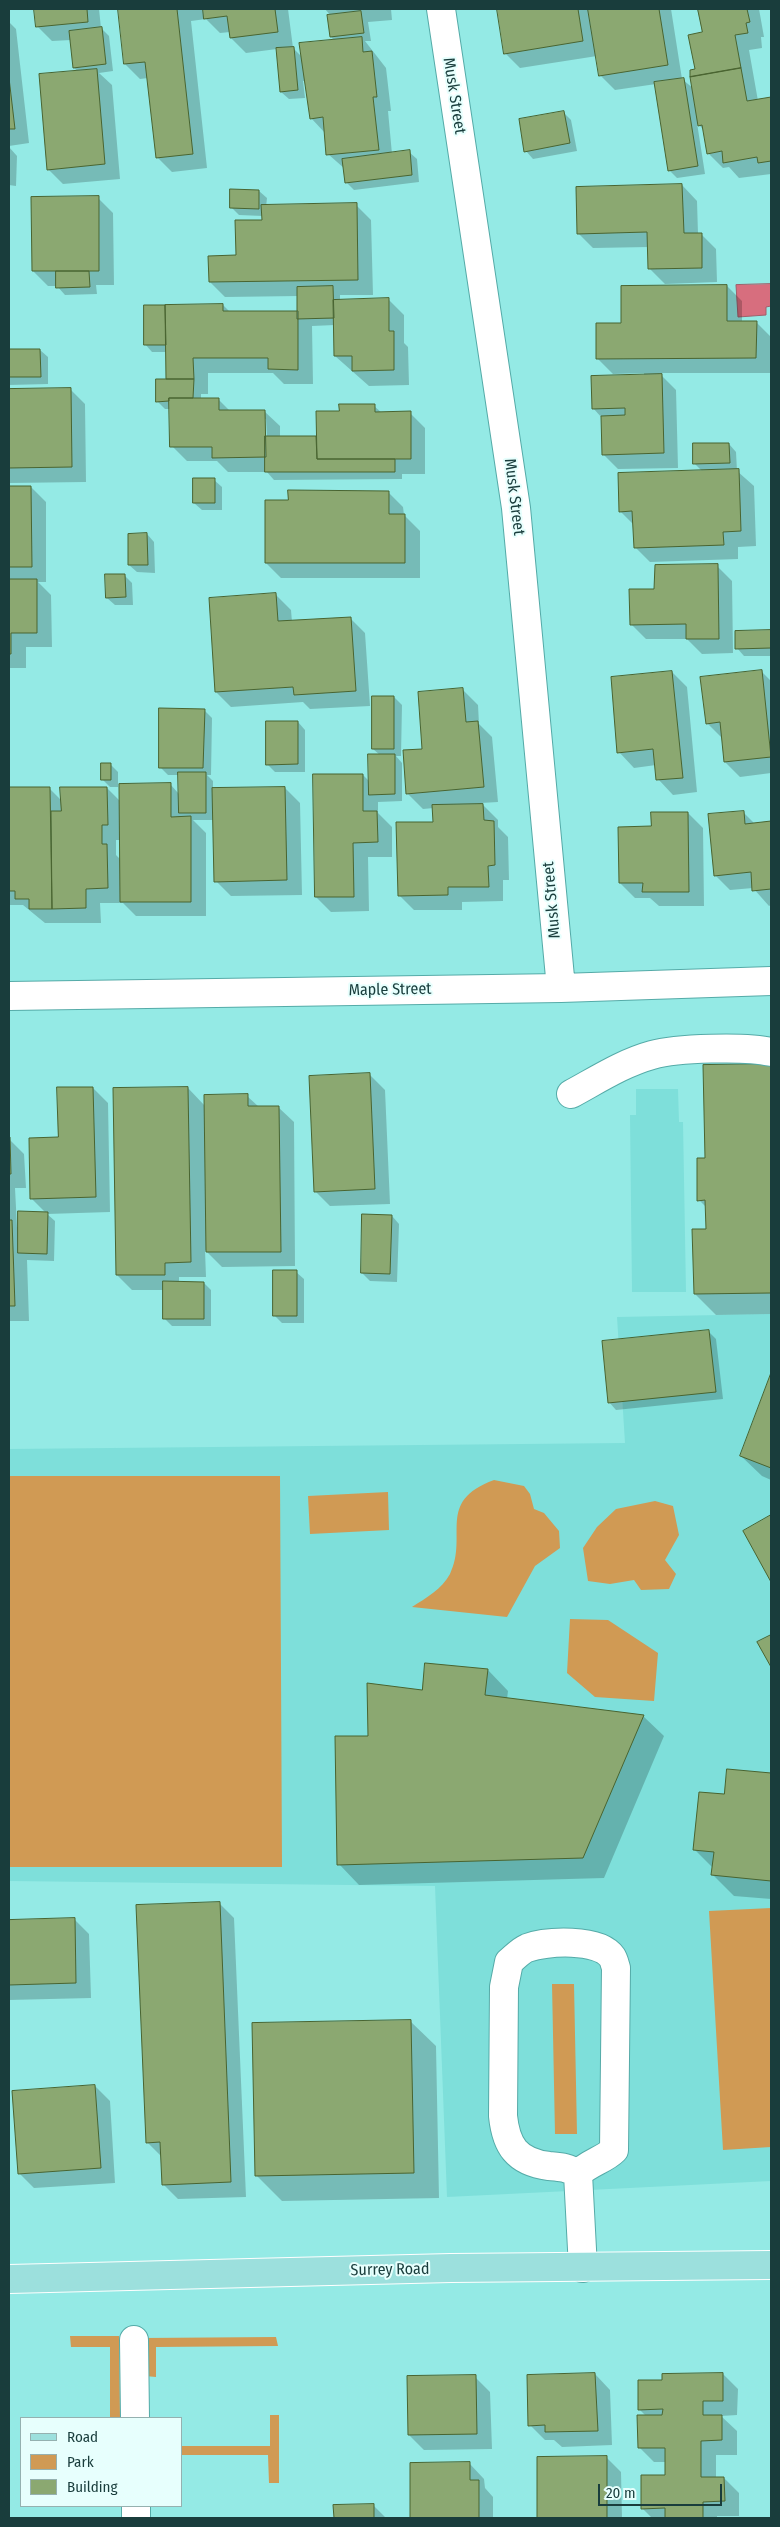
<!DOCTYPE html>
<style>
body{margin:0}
#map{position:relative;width:780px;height:2527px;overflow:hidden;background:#94eae5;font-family:"Fira Sans Condensed",sans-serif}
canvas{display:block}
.frame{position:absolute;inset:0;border:10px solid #193d3c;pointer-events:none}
.legend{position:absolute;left:20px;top:2417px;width:162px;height:90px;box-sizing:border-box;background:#e7fffd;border:1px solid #95b1b0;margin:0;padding:6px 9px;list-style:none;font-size:15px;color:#193d3c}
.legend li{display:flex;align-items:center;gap:10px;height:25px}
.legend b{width:25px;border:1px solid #95b1b0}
.scale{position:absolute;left:598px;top:2484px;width:124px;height:22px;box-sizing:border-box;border:2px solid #193d3c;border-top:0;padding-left:6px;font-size:15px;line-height:18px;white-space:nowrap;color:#193d3c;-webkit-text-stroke:4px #e7fffd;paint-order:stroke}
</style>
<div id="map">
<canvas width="780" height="2527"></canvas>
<div class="frame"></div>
<ul class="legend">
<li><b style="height:6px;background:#9ce0dd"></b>Road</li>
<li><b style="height:14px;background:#d09a54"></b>Park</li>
<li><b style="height:14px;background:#8ba871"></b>Building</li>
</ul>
<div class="scale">20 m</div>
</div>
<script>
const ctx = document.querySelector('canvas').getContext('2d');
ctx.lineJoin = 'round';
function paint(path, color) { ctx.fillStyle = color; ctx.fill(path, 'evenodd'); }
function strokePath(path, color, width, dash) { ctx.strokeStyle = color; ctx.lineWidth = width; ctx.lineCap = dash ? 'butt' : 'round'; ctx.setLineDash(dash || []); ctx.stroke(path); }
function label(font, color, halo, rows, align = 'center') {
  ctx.font = font + ' "Fira Sans Condensed",sans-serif'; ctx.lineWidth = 4; ctx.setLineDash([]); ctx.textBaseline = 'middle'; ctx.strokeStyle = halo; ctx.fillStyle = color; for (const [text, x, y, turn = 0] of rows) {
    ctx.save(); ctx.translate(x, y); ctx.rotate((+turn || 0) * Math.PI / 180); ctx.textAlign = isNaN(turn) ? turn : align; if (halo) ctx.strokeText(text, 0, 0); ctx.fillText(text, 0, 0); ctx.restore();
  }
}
paint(new Path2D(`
 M636 1089H678L679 1122H683L686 1292H632L630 1115H636Z
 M771 1314V2181L447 2197 435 1886 9 1881V1449L625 1443 617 1317Z`), '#7edfda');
paint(new Path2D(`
 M9 1476H280L282 1867H9Z
 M494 1480 524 1486 530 1494 534 1509 544 1513 559 1531 560 1548 535 1566 507 1617 412 1607C426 1598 442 1589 450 1574 469 1535 435 1502 494 1480Z
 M388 1492 389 1530 310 1534 308 1496Z
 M655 1501 673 1506 679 1535 665 1560 676 1574 669 1589 641 1590 634 1580 610 1584 588 1581 583 1548 597 1527 616 1509Z
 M570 1619 608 1620 658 1653 654 1701 595 1697 567 1673Z
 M771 1908V2147L723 2150 709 1911Z
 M552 1984H574L577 2134H555Z
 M70 2336H119L120 2418H110V2347H71Z
 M276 2337 278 2346 156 2347V2377L145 2376 142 2338Z
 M270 2415H279V2483H269L268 2455H181V2446H270Z`), '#d09a54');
const water = new Path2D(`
 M771 284V306L766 307V315L738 317 736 285Z`);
paint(water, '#d76e7e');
strokePath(water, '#9e5f6a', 1);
paint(new Path2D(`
 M36 9H99L101 28 109 36 113 71 99 73 112 85 120 179 63 184 48 169 79 72 74 68 71 40 52 41 37 26Z
 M119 9H288L293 48 302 57 335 41 331 37V16L325 9H391L392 20 368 22 371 41H365L386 68 391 111H388L392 154 409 152 417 159 419 182 354 190 346 182 345 169 328 154 325 133 311 118 306 81H303L305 98 289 99 281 92 277 49 246 53 231 38 230 32 220 33 206 19 191 21 207 168 172 172 157 157 148 78 140 79 125 64Z
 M498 9H671L682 79 694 89 703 33 697 9H759L764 37H761L762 48 749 50 758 101 771 99V174L739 178 729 167 723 168 708 153 704 130 697 123 705 174 677 178 669 170 656 84 615 90 600 75 597 56 520 68 505 53Z
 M9 22 16 29 29 143 9 146Z
 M563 112 571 120 577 151 533 159 526 151Z
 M9 147 17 156 16 186 9 185Z
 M682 185 697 201 698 234H701L716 249 717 282 665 284 650 269 649 247 593 248 578 233Z
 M259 191 267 198 266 207 356 205 371 220 373 295H340V301L389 300 404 315V343L408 347 409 385 369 386 335 356V325L312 326 313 384H284L273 373H208V394H201V399H218L230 411H264L280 426V437H316L318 439 340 412 374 406 382 413H410L425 428V474H402V479L274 480 267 472H228L217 461H187L172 446 171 409H165L157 401 168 380 167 352H152L145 344 223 305 230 312H298L299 296 225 297 210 282 238 257 263 222V216L239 215 231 207ZM264 419H266L267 437H264Z
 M98 198 113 213 114 285H96L97 294 65 295 57 286H48L33 271Z
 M727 286 742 301V322H756L771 337V373H659L676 390 678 468 618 469 603 454 602 418 593 408 644 376V373L613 374 598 359 622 324Z
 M9 350H40L48 357V384L9 385Z
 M70 389 85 404 86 482 9 483V390Z
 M729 444 736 452 737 471 754 486 756 546 738 547V559L650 562 635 547 634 525 620 511 703 472 695 464Z
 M214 480 222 487V510H202L194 503Z
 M9 487H31L46 502V582H38L51 595 52 647H26V668H9Z
 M388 492 403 507 404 515 420 531V578H281L266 563 289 502Z
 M147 534 154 542 155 573 137 572 129 565Z
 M717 566 732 581 733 653 702 654 687 639H646L631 624 656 591Z
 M124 575 132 583 133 605H115L107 598Z
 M276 595 291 610 292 622 350 618 365 633 370 706 310 709 303 702 231 707 216 692Z
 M736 632H771V656H744L737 648Z
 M672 672 687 687 697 792 673 795 658 779 656 765 634 768 619 752Z
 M762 672 771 681V773L740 777 725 762 723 739 707 723Z
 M463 690 478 705 479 724 492 737 498 802 481 803 498 820V827L508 837 509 880H503V901L462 902V910H414L399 895 434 823V808L423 809 408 794 424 750Z
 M394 697 402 705 401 756H396L402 763V801L378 802V813L392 827V857H368L369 911 331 912 316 897 363 775 370 782 380 755 373 749Z
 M204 710 212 718 211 775H207L213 781V790L285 788 300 803 302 895 231 896 216 881 214 820H193L206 833V916H136L123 903H100L101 923H45L23 905H9V789L49 788 62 801 107 788 121 802 170 784 179 794V775H168L160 767ZM116 840H121V860L116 855Z
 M298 722 305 730V772H275L267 764Z
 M110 764 118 772V787H110L102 779Z
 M743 812 755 824 771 823V905L769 906 753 888 730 890 715 875Z
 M688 813 703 828 704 906H659L650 898H635L620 883Z
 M771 1066V1314L716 1315 695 1294 707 1230V1208L699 1200 706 1159 705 1067Z
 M370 1075 385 1090 390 1204 330 1206 315 1191Z
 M93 1088 108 1103 110 1212 47 1214 55 1221 54 1261 27 1260 29 1321H9V1139L24 1154 26 1188H15L17 1227H19L46 1213 32 1199 60 1139Z
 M188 1088 205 1106 247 1096 259 1107H278L294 1122 295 1266 222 1267 205 1250 206 1277H179V1283H204L211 1290V1326H172L164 1318V1290H132L117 1275Z
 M392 1216 399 1224 397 1282 370 1281 362 1273Z
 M296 1272 304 1279V1323H282L275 1316Z
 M709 1332 716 1339 723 1399 616 1410 609 1402Z
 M771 1377V1480L762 1476 741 1456Z
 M771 1517V1579L744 1532Z
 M488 1670 508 1691 507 1699 643 1716 664 1736 604 1878 359 1885 339 1864 423 1691Z
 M728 1770 771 1774V1899L734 1896 713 1875V1868L694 1849 725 1795Z
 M219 1903 234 1918 246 2197 178 2199 163 2184 162 2157 147 2142Z
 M74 1919 89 1934 91 1998 9 2000V1921Z
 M410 2021 436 2046 439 2198 282 2201 257 2176Z
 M95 2086 110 2101 115 2183 34 2188 19 2173Z
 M595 2374 610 2390 612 2445 562 2447 554 2440H545L530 2425Z
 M723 2374 738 2389 737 2415 721 2416 737 2431V2455H716V2478H724L739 2493V2516H717V2518H652L642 2508 666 2476V2462H654L639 2447 646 2416 639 2409 663 2381Z
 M475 2377 490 2392 492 2449 424 2450 409 2435Z
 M606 2457 621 2472 622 2518H539V2458Z
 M469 2463 484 2479 485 2488 493 2497V2518H412L411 2464Z
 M373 2505 386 2518H335V2506Z`), '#0003');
const building = new Path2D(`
 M34 9H87L88 22 36 27Z
 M118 9H177L193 154 156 158 145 62 124 64Z
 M203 9H275L278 32 230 38 227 16 204 19Z
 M497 9H578L583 41 504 54Z
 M588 9H659L668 65 599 76Z
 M698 9H747L750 22 746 23 748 33 735 35 741 68 690 77V70L695 69 688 35 702 32Z
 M361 11 364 33 330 37 327 15Z
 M102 27 106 64 73 68 69 31Z
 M362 37 363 52 372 51 377 97H373L379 150 326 155 323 117 310 119 299 43Z
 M294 47 298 90 280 92 276 48Z
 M741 68 747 101 771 97V161L758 163 757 157 723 163 722 151 707 154 702 125 698 126 690 77Z
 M97 69 105 164 47 170 39 74Z
 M9 78 15 129H9Z
 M684 78 698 166 668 171 654 82Z
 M564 111 570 143 524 152 519 119Z
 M410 150 412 175 345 183 342 159Z
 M682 184 684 233H702V268L648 269 647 232 577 234 576 187Z
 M230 189 259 190V209L230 208Z
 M99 196V271H32L31 197Z
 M357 203 358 280 209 282 208 256 236 255 235 220H262L261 205Z
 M56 271H89L90 287 56 288Z
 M727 285V321H757L756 358 596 359V323H621V286Z
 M333 286 334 318 297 319V287Z
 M389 298V331H394V370L352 371V356H334L333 300Z
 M223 304V311H298V370L268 369V358H193L194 379H166L165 305Z
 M144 305H165L166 345H144Z
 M9 349H40L41 377H9Z
 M662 374 664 453 602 455 601 416 625 415V408L592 409 591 376Z
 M156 379H194L193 398H169V401L156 402Z
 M71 388 72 467 9 468V389Z
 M169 398H219V410H265L266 457 212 458V447H170Z
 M339 404H375V412L411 411V459H317L316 411H339Z
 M265 436H316L317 459H395V472H265Z
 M693 443H729L730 463 693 464Z
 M739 469 741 531 723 532 724 545 634 548 632 511 619 512 618 473Z
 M193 478H215V503H193Z
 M9 486H31L32 567H9Z
 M288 490 389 491V514H405V563H265V500H288Z
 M147 533 148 565H128V534Z
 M718 564 719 639H686V624L630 625 629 589H654L655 565Z
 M105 574H125L126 597 106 598Z
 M9 579H37V633H11V654H9Z
 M276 593 278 621 351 617 356 691 294 695 293 687 215 692 209 598Z
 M771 630V648L735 649V631Z
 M762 670 771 757 724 762 720 722 706 724 700 677Z
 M672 671 683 778 656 780 653 749 617 753 611 677Z
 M463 688 466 722 478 721 484 787 406 794 403 750 422 749 418 692Z
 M372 696H394V749H372Z
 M159 708 205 709 203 768H159Z
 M266 721H298V764L266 765Z
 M368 754H395V794L369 795Z
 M101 763H111V780H101Z
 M178 772H206V813H179Z
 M313 774H363V811H377L378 842 353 843 354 897H315Z
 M171 783V817L191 816V902H120L119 784Z
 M9 787H50L52 909H29V899H15V891H9Z
 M60 787H107L108 825H102V844H107L108 888 86 889V908L52 909 51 811H61Z
 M285 787 287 880 214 882 212 788Z
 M483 804 484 820 494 821 495 865 488 866 489 887H448V895L398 896 396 822H433L432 805Z
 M744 811 745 824 771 821V889L752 891 751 872 714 876 708 814Z
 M651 812H688L689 892H642L643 883H619L618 827 651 826Z
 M771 1064V1293L694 1294 692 1229H706L705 1200 697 1201V1158H705L703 1065Z
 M370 1073 375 1189 314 1192 309 1076Z
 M57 1087H93L96 1197 30 1199 29 1138 58 1137Z
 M188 1087 191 1262 165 1263V1275H116L113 1088Z
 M248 1094V1106H279L281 1252H206L204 1095Z
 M9 1137H10L11 1174H9Z
 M18 1211 48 1212 47 1254 18 1253Z
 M362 1214 392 1215 390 1274 361 1273Z
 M9 1220H12L15 1306H9Z
 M273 1270H297V1316H273Z
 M163 1281 204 1282V1319H163Z
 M709 1330 716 1392 608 1403 602 1341Z
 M771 1373V1468L740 1456Z
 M771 1515V1582L743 1531Z
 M771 1635V1667L757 1642Z
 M425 1663 488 1669 485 1695 644 1715 583 1858 337 1865 335 1736H368L367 1683 422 1690Z
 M727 1769 771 1773V1881L711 1875 714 1852 693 1850 699 1792 724 1794Z
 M220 1902 231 2182 162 2185 160 2142 146 2143 136 1905Z
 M75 1918 76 1983 9 1985V1920Z
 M411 2020 414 2173 255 2176 252 2023Z
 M95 2085 101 2168 18 2174 12 2091Z
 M595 2373 598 2431 545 2432V2425L528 2426 527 2375Z
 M723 2373V2401H703V2415H722V2440L701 2441V2477H724L725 2501 703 2502V2518H665V2508L641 2509V2475H665V2448H638L637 2415H662L663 2409 638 2410V2380H662V2374Z
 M476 2375 477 2434 408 2435 407 2376Z
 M607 2456V2518H537V2457Z
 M470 2462V2480H479V2518H410V2463Z
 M374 2504V2518H334L333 2505Z`);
paint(building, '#8ba871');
strokePath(building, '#496430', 1);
const minor = new Path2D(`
 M441 9 516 508 561 988
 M9 996 561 988 771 981
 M571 1094C597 1080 623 1063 652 1055 676 1048 746 1046 771 1052
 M578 2174C567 2167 561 2167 549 2166 516 2162 506 2145 503 2116L504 1987 509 1962C514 1958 520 1951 527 1948 546 1941 599 1938 612 1957 614 1960 615 1965 616 1968L614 2150C604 2160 588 2163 578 2174L583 2268
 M134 2340 135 2418
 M136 2506V2518`);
const major = new Path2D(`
 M9 2279 451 2268 771 2265`);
strokePath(minor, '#55aba8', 30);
strokePath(major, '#fff', 30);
strokePath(minor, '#fff', 28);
strokePath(major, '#9ce0dd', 28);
label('16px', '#193d3c', '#e7fffd', [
 ["Musk Street",454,96,81],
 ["Musk Street",514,497,83],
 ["Musk Street",552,900,-95],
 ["Maple Street",390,990,-1],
 ["Surrey Road",390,2270,-1]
]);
</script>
